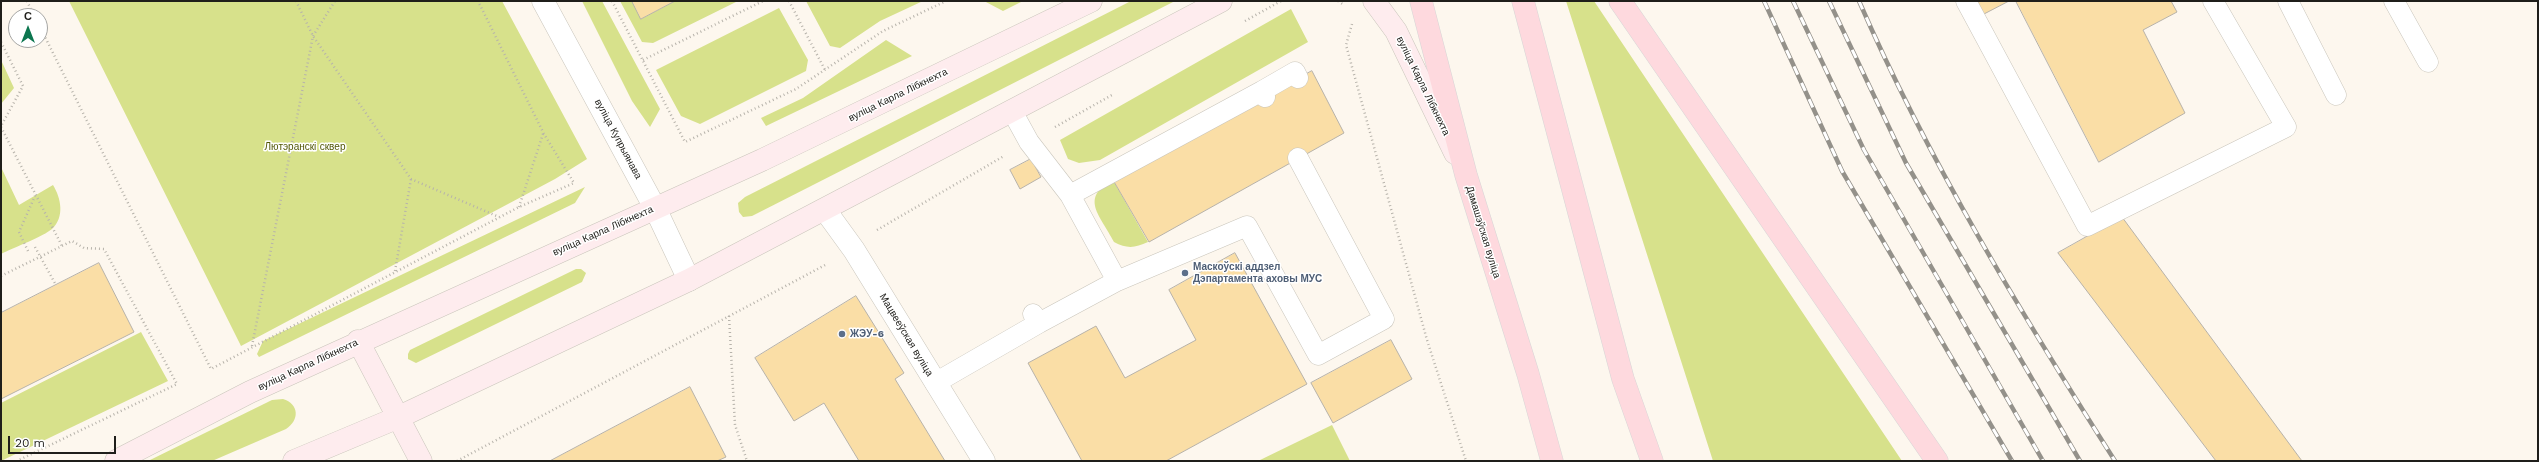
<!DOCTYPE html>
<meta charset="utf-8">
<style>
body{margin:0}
#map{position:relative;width:2539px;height:462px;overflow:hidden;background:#fdf7ee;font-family:"Work Sans",sans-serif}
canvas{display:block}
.frame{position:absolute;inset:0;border:2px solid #1f1e1a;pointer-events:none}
.north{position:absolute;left:8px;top:8px;width:40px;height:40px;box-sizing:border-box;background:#fff;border:1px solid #a5a5a3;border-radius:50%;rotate:0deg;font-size:11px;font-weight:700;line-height:16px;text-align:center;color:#1f1e1a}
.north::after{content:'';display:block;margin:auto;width:14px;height:18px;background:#0c764f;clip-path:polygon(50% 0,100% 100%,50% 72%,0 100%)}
.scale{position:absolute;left:8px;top:436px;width:108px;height:18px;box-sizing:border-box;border:2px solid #1f1e1a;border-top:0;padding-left:5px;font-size:12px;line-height:14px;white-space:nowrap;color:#1f1e1a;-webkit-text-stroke:3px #fff;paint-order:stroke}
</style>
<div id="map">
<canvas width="2539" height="462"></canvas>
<div class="frame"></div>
<div class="north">С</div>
<div class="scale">20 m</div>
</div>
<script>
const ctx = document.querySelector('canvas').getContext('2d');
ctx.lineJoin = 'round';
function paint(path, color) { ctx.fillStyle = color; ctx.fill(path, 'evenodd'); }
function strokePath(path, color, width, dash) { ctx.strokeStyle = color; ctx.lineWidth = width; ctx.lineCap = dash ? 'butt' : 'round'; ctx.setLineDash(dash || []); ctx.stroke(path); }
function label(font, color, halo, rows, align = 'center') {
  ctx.font = font + ' "Work Sans",sans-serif'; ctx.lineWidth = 3; ctx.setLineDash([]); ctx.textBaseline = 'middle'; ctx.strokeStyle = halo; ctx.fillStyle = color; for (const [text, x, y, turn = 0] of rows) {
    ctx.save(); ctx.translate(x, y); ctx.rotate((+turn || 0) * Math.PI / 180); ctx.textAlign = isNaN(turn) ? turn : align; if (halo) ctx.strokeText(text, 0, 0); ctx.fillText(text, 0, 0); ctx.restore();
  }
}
paint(new Path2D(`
 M69 1H502L587 159 555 179 241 346Z
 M582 1H602L660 109 650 127 632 101Z
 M620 1H632L641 19 675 1H738L653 43 642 42Z
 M806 1H923L880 21 840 48 830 46Z
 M984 1H1023L1003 11Z
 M1131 1H1175L752 216 743 217 739 212 738 203 745 197Z
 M1566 1H1594L1902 461H1713Z
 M779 8 808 60 806 71 700 124 681 116 656 70Z
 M1291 9 1308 42 1100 160 1079 163 1068 159 1060 140Z
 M886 40 912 56 766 126 761 118 803 98Z
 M1 60 14 88 1 104Z
 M1 167 19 205 53 185C61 198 65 217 52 229 44 236 13 248 1 254Z
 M1113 180 1148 242C1135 248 1127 249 1114 242 1100 215 1079 198 1113 180Z
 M585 187 575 203 259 357 257 354 263 341Z
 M576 269H581L586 273 582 282 416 363 408 359V354L410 350Z
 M141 332 168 381 1 461V403Z
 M283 399C299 404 300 420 286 429L212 461H148L272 400Z
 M1332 425 1350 461H1258Z`), '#d7e18b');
const building = new Path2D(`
 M632 1H675L641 19Z
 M1977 1H2009L1984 14Z
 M2016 1H2171L2177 12 2143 30 2185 113 2099 162Z
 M1312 71 1344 133 1149 242 1113 180Z
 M1031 159 1041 177 1020 189 1010 170Z
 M2122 217 2302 461H2216L2058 253Z
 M1235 253 1307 384 1166 461H1082L1028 363 1096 326 1125 378 1196 340 1169 290Z
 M99 263 134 332 1 399V313Z
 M856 296 904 373 895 379 945 461H859L824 403 794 421 755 358Z
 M1391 340 1412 379 1333 423 1311 383Z
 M690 387 726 457 717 461H550Z`);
paint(building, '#fadea6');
strokePath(building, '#b7b2a9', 1);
const lane = new Path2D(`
 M1966 1 2087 226 2286 127 2213 1
 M2288 1 2336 95
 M2394 1 2428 62
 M1262 91 1295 72 1298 78
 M1012 111 1029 142 1070 195 1117 281 1039 323 1033 314
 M1070 195 1262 91 1265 97
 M1117 281 1247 226 1318 355 1384 319 1298 158
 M935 383 1039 323`);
const street = new Path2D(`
 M543 1 655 208 689 280
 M825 210 854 250 984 461`);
const secondary = new Path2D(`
 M1374 1 1396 31 1455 153
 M358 341 421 461
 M116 461 250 392 762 160 1091 1
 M294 461 399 417 689 280 1221 1`);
const primary = new Path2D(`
 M1421 1 1466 175 1528 374 1552 461
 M1523 1 1623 379 1652 461
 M1620 1 1937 461`);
strokePath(lane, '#c9c5bb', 21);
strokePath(street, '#c9c5bb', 23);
strokePath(secondary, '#c9c5bb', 23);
strokePath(primary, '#d7d6d6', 23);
strokePath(new Path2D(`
 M27 1 34 16
 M296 1 313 36 411 179 499 217
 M612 1 685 142 796 89 883 31 946 1
 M789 1 825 70
 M1338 1 1344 5
 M1245 21 1281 1
 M1352 24 1346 45 1427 340 1466 461
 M40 27 211 369 519 207 574 183 544 134 478 1
 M1 42 23 86 1 126
 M643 60 763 1
 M1 127 62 246
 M1055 127 1112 95
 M519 207 543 134
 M877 230 1004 156
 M35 247 56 285
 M28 251 19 232 35 196
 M395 271 411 179
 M1 276 72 241 84 248 104 249 177 384 17 461
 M729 316 735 425 747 461
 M252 346 313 36 335 1
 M457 461 827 264`), '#b7b3ab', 2.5, [1, 3]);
strokePath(lane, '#fff', 20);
strokePath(street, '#fff', 22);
strokePath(secondary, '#feecee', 22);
strokePath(primary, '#fed9de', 22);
const rail = new Path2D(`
 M1764 1 1842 171 2012 461
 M1793 1 1864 150 2043 461
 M1829 1 1906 163 2080 461
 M1859 1C1929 162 2021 313 2115 461`);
strokePath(rail, '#94918a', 4.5);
strokePath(rail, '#fff', 3, [9]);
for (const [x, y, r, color] of [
 [1185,273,4,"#5c6f8a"],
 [842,334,4,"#5c6f8a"]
]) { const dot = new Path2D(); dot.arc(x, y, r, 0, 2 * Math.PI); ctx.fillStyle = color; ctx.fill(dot); strokePath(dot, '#fff', 1.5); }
label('10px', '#1f1e1a', '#fff', [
 ["вуліца Карла Лібкнехта",1423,86,64],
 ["вуліца Карла Лібкнехта",898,95,-26],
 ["вуліца Купрыянава",618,139,62],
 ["вуліца Карла Лібкнехта",603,231,-24],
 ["Дамашэўская вуліца",1483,232,73],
 ["Мацвееўская вуліца",906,335,59],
 ["вуліца Карла Лібкнехта",308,365,-25]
]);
label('10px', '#525807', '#fff', [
 ["Лютэранскі сквер",305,147]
]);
label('bold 10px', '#4e5e75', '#fff', [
 ["Маскоўскі аддзел",1193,267],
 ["Дэпартамента аховы МУС",1193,279],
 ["ЖЭУ-6",850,334]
], 'left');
</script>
